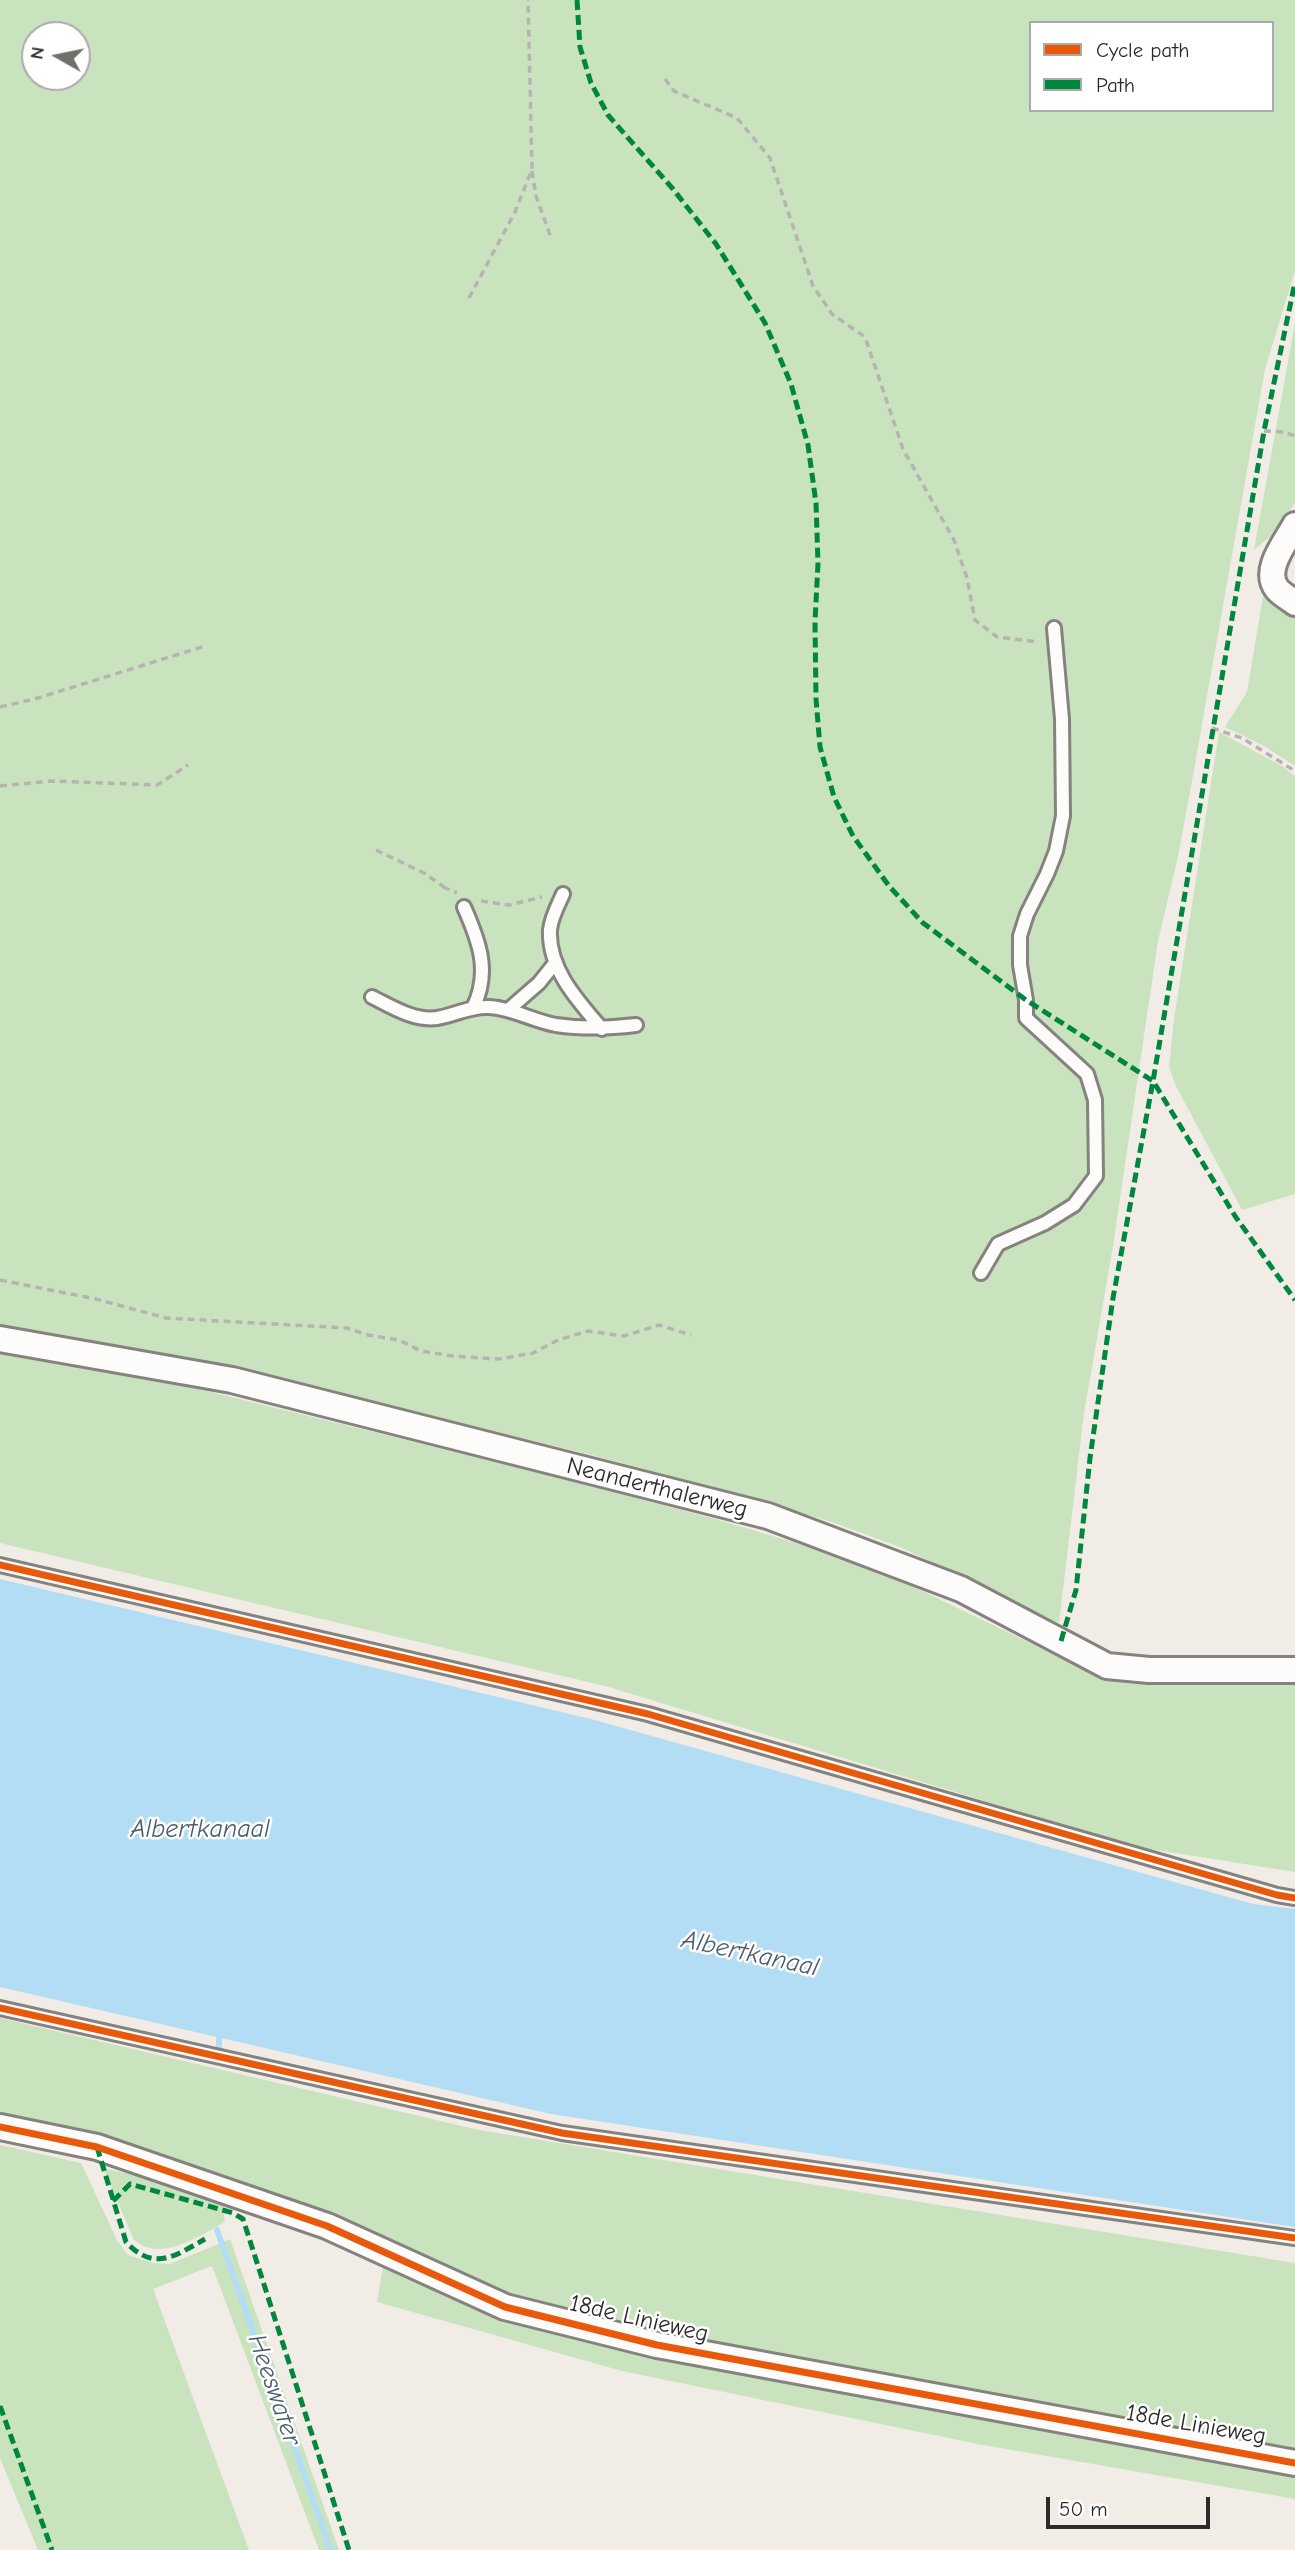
<!DOCTYPE html>
<style>
body{margin:0}
#map{position:relative;width:1295px;height:2550px;overflow:hidden;background:#f2ece6;font-family:"Comic Neue",sans-serif}
canvas{display:block}
.legend{position:absolute;left:1029px;top:21px;width:245px;height:91px;box-sizing:border-box;background:#fff;border:2px solid #aaa;margin:0;padding:9px 12px;list-style:none;font-size:21px;color:#2b2b2b}
.legend li{display:flex;align-items:center;gap:14px;height:35px}
.legend b{width:35px;border:2px solid #aaa}
.north{position:absolute;left:21px;top:21px;width:70px;height:70px;box-sizing:border-box;background:#fff;border:2px solid #aaa;border-radius:50%;rotate:279deg;font-size:19px;font-weight:700;line-height:28px;text-align:center;color:#2b2b2b}
.north::after{content:'';display:block;margin:auto;width:24px;height:32px;background:#716f6c;clip-path:polygon(50% 0,100% 100%,50% 72%,0 100%)}
.scale{position:absolute;left:1046px;top:2497px;width:164px;height:32px;box-sizing:border-box;border:4px solid #2b2b2b;border-top:0;padding-left:9px;font-size:21px;line-height:24px;white-space:nowrap;color:#2b2b2b;-webkit-text-stroke:5px #fff;paint-order:stroke}
</style>
<div id="map">
<canvas width="1295" height="2550"></canvas>
<ul class="legend">
<li><b style="height:9px;background:#e8590c"></b>Cycle path</li>
<li><b style="height:9px;background:#00873e"></b>Path</li>
</ul>
<div class="north">N</div>
<div class="scale">50 m</div>
</div>
<script>
const ctx = document.querySelector('canvas').getContext('2d');
ctx.lineJoin = 'round';
function paint(path, color) { ctx.fillStyle = color; ctx.fill(path, 'evenodd'); }
function strokePath(path, color, width, dash) { ctx.strokeStyle = color; ctx.lineWidth = width; ctx.lineCap = dash ? 'butt' : 'round'; ctx.setLineDash(dash || []); ctx.stroke(path); }
function label(font, color, halo, rows, align = 'center') {
  ctx.font = font + ' "Comic Neue",sans-serif'; ctx.lineWidth = 5; ctx.setLineDash([]); ctx.textBaseline = 'middle'; ctx.strokeStyle = halo; ctx.fillStyle = color; for (const [text, x, y, turn = 0] of rows) {
    ctx.save(); ctx.translate(x, y); ctx.rotate((+turn || 0) * Math.PI / 180); ctx.textAlign = isNaN(turn) ? turn : align; if (halo) ctx.strokeText(text, 0, 0); ctx.fillText(text, 0, 0); ctx.restore();
  }
}
paint(new Path2D(`
 M0 0H1295V271L1265 369 1192 781 1178 857 1158 941 1113 1246 1084 1413 1059 1623 902 1548 835 1523 734 1493 588 1454 254 1372 0 1331ZM1031 23H1272V110H1031ZM35 35H77V77H35Z
 M1295 323V502L1279 529 1254 550Z
 M1264 590 1295 615V766L1264 746 1225 727 1247 692Z
 M1219 732 1282 766 1295 776V1194L1242 1210 1176 1086 1169 1067 1174 1019Z
 M0 1353 130 1372 580 1483 726 1522 826 1552 891 1576 1076 1665 1111 1676 1295 1679V1872L1137 1847 605 1686 0 1543Z
 M0 2018 479 2130 1295 2263V2499L983 2445 622 2371 377 2302 384 2261 203 2179 0 2136Z
 M0 2145 81 2163 117 2240 128 2255 153 2263 170 2264 230 2239 339 2550H319L212 2266 153 2289 249 2550H38L0 2458Z
 M103 2168 166 2182 222 2201 225 2222C198 2236 162 2263 134 2240Z`), '#c9e3be');
paint(new Path2D(`
 M0 1579 591 1719 1253 1904 1295 1909V2227L551 2114 0 1987Z`), '#b3ddf4');
strokePath(new Path2D(`
 M219 2030V2049
 M217 2230 331 2550`), '#b3ddf4', 6);
const lane = new Path2D(`
 M563 894C558 905 551 918 550 930 548 969 578 1001 602 1029
 M464 907C479 941 491 972 473 1008
 M372 997C392 1007 414 1021 437 1018 455 1015 470 1006 489 1007 512 1008 533 1021 556 1025 583 1029 610 1028 636 1025
 M508 1010 539 983 555 963
 M981 1273 998 1244 1045 1223 1074 1205 1096 1176 1095 1100 1087 1074 1026 1018V1000L1020 965V936L1027 914 1047 874 1056 851 1063 816 1062 719 1054 628
 M0 1565 648 1714 1277 1895 1295 1898
 M0 2008 562 2133 1295 2238`);
const street = new Path2D(`
 M1295 525C1286 542 1262 570 1277 589 1281 594 1290 599 1295 603
 M0 1339 232 1380 768 1516 961 1589 1107 1666 1149 1670H1295
 M0 2127 97 2147 327 2226 505 2307 657 2345 1295 2463`);
strokePath(lane, '#85827f', 18);
strokePath(street, '#85827f', 30);
strokePath(new Path2D(`
 M665 79 674 91 737 118 770 158 813 286 832 314 865 337 903 449 954 540 967 578 975 620 997 637 1039 642
 M532 171 536 196 550 235
 M469 298 515 212 532 169 528 0
 M1264 431 1284 432 1295 436
 M0 707 38 698 205 646
 M1212 728 1242 738 1295 771
 M0 786 51 781 157 785 188 765
 M376 850 424 873 444 887
 M443 887 457 893
 M481 901 509 905 542 897
 M0 1280 96 1299 166 1318 347 1328 368 1335 399 1340 421 1351 452 1356 499 1359 533 1353 558 1340 588 1331 624 1336 659 1325 691 1335`), '#b5b4b3', 3.5, [7, 5]);
strokePath(lane, '#fdfcfb', 12);
strokePath(street, '#fdfcfb', 24);
strokePath(new Path2D(`
 M577 0 580 47 591 83 608 115 673 189 716 244 765 323 791 384 808 445 816 503 818 563 815 622 816 699 820 747 834 797 853 836 889 886 923 923 1026 1000 1153 1081 1235 1216 1295 1300
 M1061 1641 1076 1590 1090 1458 1113 1298 1153 1081 1264 431 1295 282
 M97 2147 126 2242C154 2272 175 2256 205 2239
 M113 2201 130 2184 233 2213 243 2219 349 2550
 M0 2406 52 2550`), '#00873e', 5, [10, 5]);
strokePath(new Path2D(`
 M0 1565 648 1714 1277 1895 1295 1898
 M0 2008 562 2133 1295 2238
 M0 2127 97 2147 327 2226 505 2307 657 2345 1295 2463`), '#e8590c', 7);
label('24px', '#2b2b2b', '#fff', [
 ["Neanderthalerweg",657,1488,14],
 ["18de Linieweg",639,2319,13],
 ["18de Linieweg",1196,2425,10]
]);
label('italic 26px', '#4c5e69', '#fff', [
 ["Albertkanaal",200,1830],
 ["Albertkanaal",750,1954,12],
 ["Heeswater",274,2390,71]
]);
</script>
